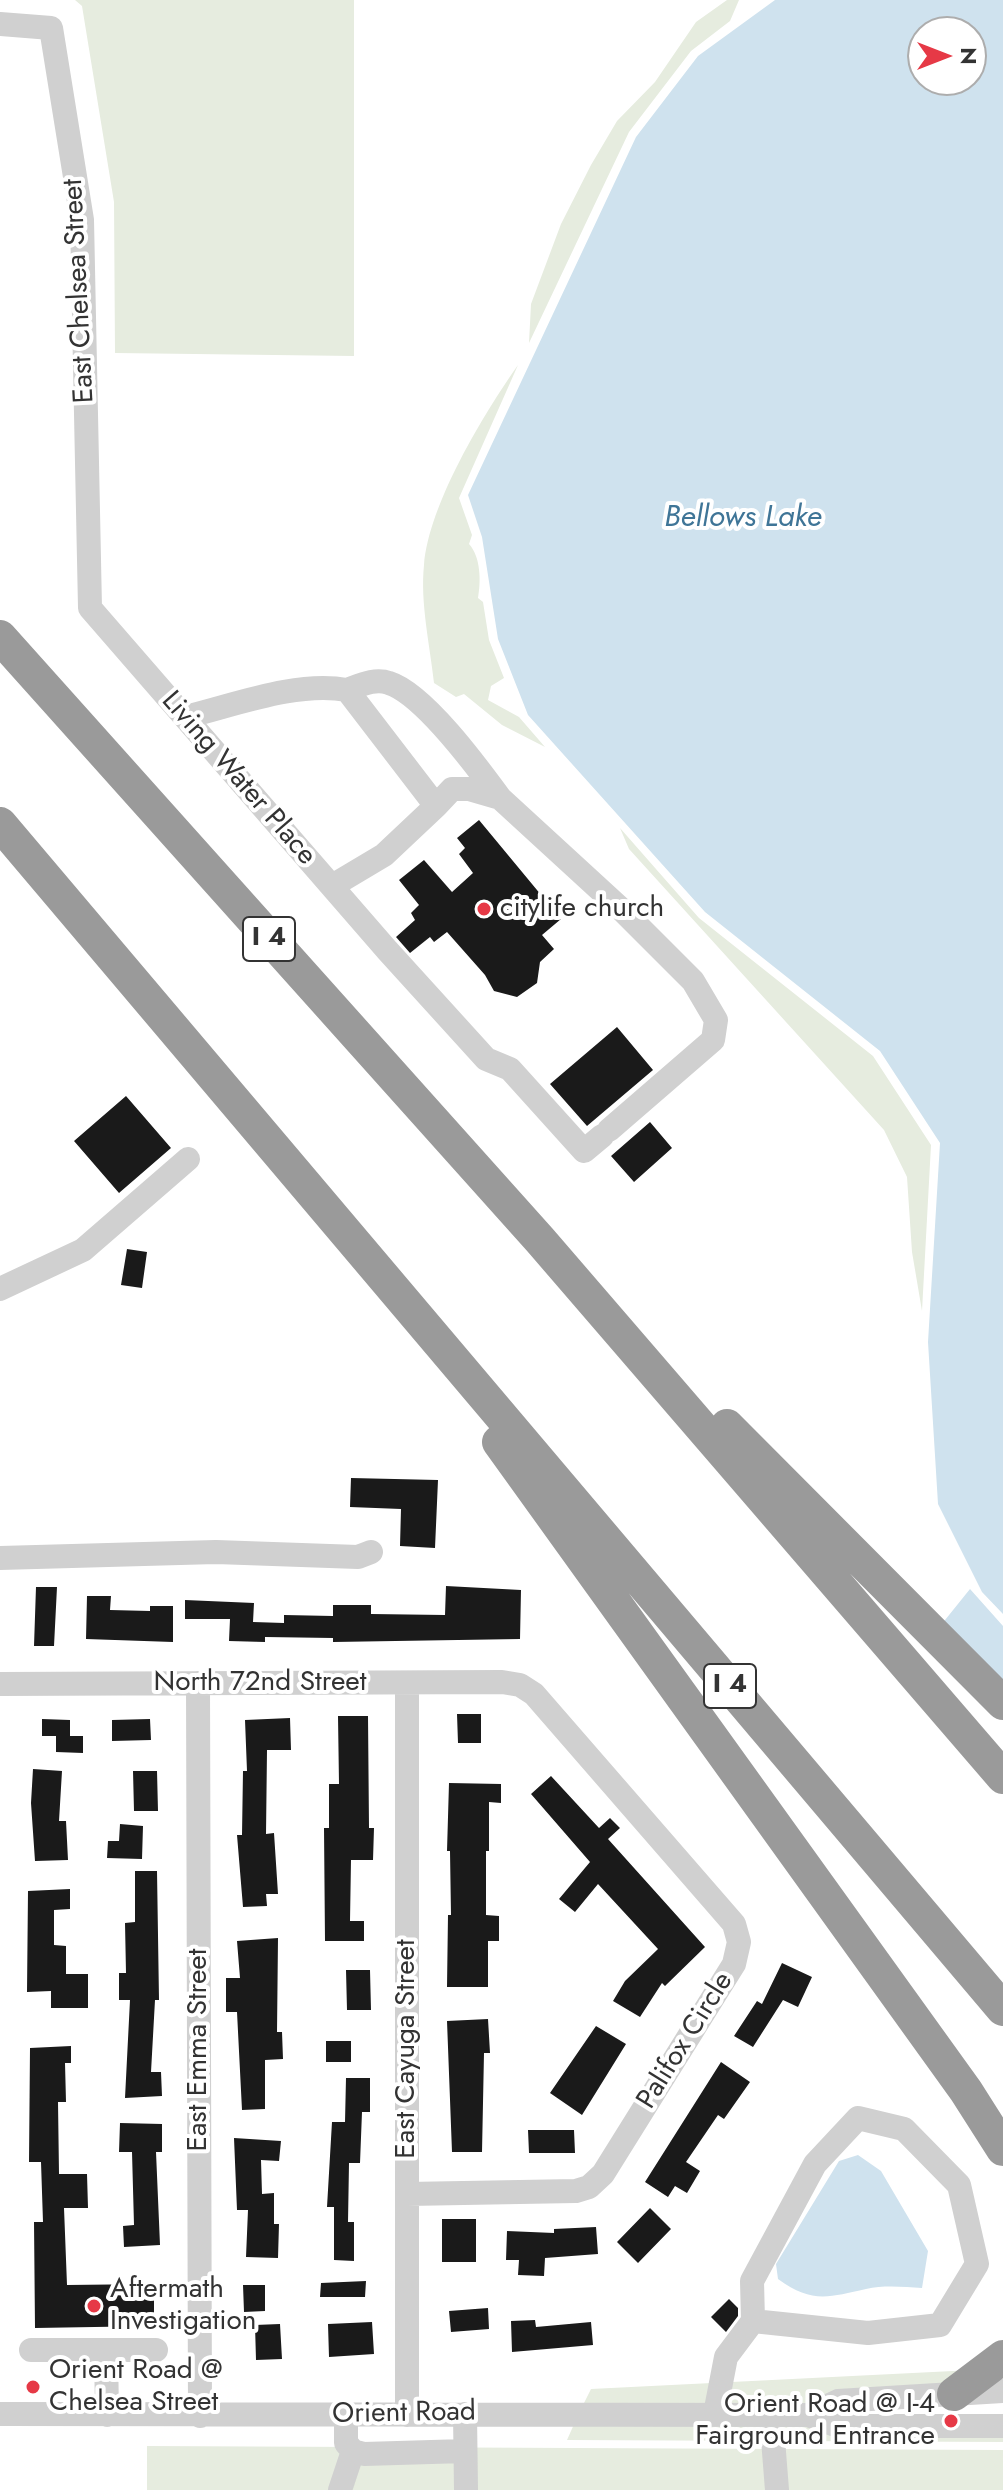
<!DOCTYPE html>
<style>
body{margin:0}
#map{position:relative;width:1003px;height:2490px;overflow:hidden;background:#fff;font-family:Jost,sans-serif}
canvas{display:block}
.north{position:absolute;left:907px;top:16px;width:80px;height:80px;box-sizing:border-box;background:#fff;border:2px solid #adadad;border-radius:50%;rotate:90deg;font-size:22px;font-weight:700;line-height:32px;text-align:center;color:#333}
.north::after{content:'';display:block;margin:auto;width:28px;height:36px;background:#e63946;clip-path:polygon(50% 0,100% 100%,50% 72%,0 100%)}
</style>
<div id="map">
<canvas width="1003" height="2490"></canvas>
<div class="north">N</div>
</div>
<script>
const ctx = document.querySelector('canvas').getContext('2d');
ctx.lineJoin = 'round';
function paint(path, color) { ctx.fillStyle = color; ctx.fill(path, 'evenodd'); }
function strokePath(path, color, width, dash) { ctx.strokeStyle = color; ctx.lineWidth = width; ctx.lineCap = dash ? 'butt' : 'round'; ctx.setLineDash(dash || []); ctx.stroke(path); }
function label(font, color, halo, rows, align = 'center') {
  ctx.font = font + ' Jost,sans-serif'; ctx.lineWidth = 8; ctx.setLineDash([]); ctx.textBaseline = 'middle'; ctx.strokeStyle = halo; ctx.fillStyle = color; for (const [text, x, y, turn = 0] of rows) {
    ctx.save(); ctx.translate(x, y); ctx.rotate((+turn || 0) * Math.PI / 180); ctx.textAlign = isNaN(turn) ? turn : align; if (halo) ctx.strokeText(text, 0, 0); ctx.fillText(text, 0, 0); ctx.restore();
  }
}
paint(new Path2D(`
 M75 0H354V356L115 353 114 202 82 6Z
 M727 0H739L730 21 691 51 629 132 529 343 531 304 561 224 591 165 617 121 655 82 696 22Z
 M518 365 459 498 472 535 469 544C481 557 481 582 478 598L483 602 489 640 504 678 491 686 488 700 519 717 545 747 502 725 464 694 456 697 434 683C430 645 420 603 424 565 429 504 483 415 518 365Z
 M620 828 699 918 873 1056 931 1145 922 1311 912 1252 907 1177 884 1130 629 849Z
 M973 2370 950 2385 801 2405 584 2403 591 2389Z
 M575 2422 802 2424 803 2427 1003 2436V2442L567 2440Z
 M147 2446 1003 2450V2490H147Z`), '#e6ecdf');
paint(new Path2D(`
 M775 0H1003V1614L982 1592 938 1504 928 1342 940 1143 880 1051 705 912 528 715 498 639 482 537 468 495 636 137 698 56ZM971 32V80H923V32Z
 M970 1589 1003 1626V1689L941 1625Z
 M858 2155 881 2171 928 2251 922 2288C904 2287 884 2285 866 2289 829 2297 812 2304 778 2279L776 2264 839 2161Z`), '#cfe2ee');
paint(new Path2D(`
 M479 820 561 919 542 935 554 949 540 962 537 983 517 997 494 991 485 975 447 932 434 942 430 937 410 953 396 937 415 920 411 913 419 905 399 880 424 860 452 892 473 873 459 854 465 848 457 838Z
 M617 1027 653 1070 587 1126 550 1084Z
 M126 1096 171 1148 119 1193 74 1141Z
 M650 1122 672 1148 634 1182 611 1156Z
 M127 1249 147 1252 142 1288 121 1285Z
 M351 1478 438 1480 435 1548 400 1546 401 1509 350 1507Z
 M446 1586 521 1590 520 1639 333 1642V1638L265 1637V1642L229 1641 230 1619H185V1600L254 1603 253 1622 284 1623V1615L333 1616V1605H371V1614L445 1615Z
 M36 1587H57L54 1646H34Z
 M87 1596H111L110 1610 150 1611V1606H173V1642L86 1639Z
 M457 1714H481V1743H458Z
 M338 1716H368L369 1828H374L373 1860H351L350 1921H364V1941H325L324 1828H329V1784H339Z
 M290 1718 291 1750H267L266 1834 274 1833 278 1894H266L267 1906 243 1907 237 1835H242L243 1771H247L245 1720Z
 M42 1719 70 1720V1736H83V1753L56 1752V1736H42Z
 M150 1719 151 1740 112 1741V1720Z
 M33 1769 62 1771 59 1821H66L68 1860 35 1861 31 1803Z
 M133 1771H157L158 1811H134Z
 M551 1776 599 1828 610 1818 620 1828 608 1839 705 1947 665 1986 662 1983 640 2017 613 2001 625 1981 658 1949 598 1884 575 1912 559 1899 590 1862 531 1794Z
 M449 1783 501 1784V1803L489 1802V1851H486V1915L499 1916V1941H488V1987H447L448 1915H451L450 1851H447Z
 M120 1824 143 1826 142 1859 107 1858 108 1841H119Z
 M135 1871H157L159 2000H155L151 2072H161L162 2096 125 2098 130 2000H119V1973H126L125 1923 135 1922Z
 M70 1889V1909L54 1910V1945L66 1946V1974H88V2008H51V1991L27 1992 28 1891Z
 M278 1938 277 2032H282L283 2059 265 2060V2109L242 2110 237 2012H226V1978H240L237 1941Z
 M782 1963 812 1977 798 2007 783 2000 753 2047 734 2036 757 2001 762 2004Z
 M346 1970H370L371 2010H347Z
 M488 2019 490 2053H484L482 2152H452L447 2021Z
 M596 2026 626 2044 582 2115 550 2093Z
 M326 2041H351V2062H326Z
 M71 2046V2063H65L66 2102H58L59 2174H87L88 2208H64L67 2285 154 2284V2326L35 2328 34 2222H43L41 2162H29L30 2048Z
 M721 2062 750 2082 724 2119 718 2115 686 2162 700 2171 687 2193 675 2186 668 2197 645 2182Z
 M346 2078H370V2112H362L360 2163H349L348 2222H354V2261L334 2260V2207H327L332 2122H345Z
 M120 2123 162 2124V2152H156L160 2245 124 2247 123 2226 134 2225 132 2152H119Z
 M528 2130H574L575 2153H529Z
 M234 2138 281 2141 279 2161 261 2160 262 2194 274 2193V2224H279L278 2258 246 2257 248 2210H237Z
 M650 2208 671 2229 638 2263 617 2242Z
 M442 2219H476V2262H442Z
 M596 2227 598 2254 545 2258 544 2276 518 2275 519 2260H506L507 2231 554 2233V2229Z
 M366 2281 365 2297H320L321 2283Z
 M243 2285H265V2311L244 2312Z
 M729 2299 738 2308V2316L726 2332 711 2317Z
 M488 2308 489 2329 451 2332 449 2311Z
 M535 2320 536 2327 591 2322 593 2345 512 2352 511 2321Z
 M372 2322 374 2354 329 2357 328 2324Z
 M280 2324 282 2359 256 2360 255 2325Z`), '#1a1a1a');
strokePath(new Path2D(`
 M0 24 51 28 82 220 90 608 387 950 486 1059 510 1069 584 1151 602 1136
 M347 690C361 685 375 678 389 683 424 694 478 768 500 798
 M185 717C235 705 296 681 347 690L436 806 384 855 332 886
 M436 806 452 789H469L500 798 621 909 693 981 716 1020 713 1040 609 1130
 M0 1289 83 1250 188 1159
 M0 1558 216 1552 358 1557 371 1552
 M198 1683 200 2416
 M407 1683V2415
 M0 1684 502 1682 520 1685 534 1694 734 1924 739 1942 734 1964 603 2174 589 2187 576 2191 407 2194
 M31 2350H156
 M106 2350 107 2415
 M0 2414 808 2415 838 2426H1003
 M465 2414 466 2490
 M715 2414 726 2357 753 2321 868 2333 940 2325 977 2264 959 2185 904 2129 858 2118 815 2164 752 2281 753 2321
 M771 2414 777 2490
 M346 2415V2443L353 2451 364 2454 465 2451
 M808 2415 838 2401 1003 2391
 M340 2490 353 2451`), '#d0d0d0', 24);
strokePath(new Path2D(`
 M0 637 540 1240 1003 1777
 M0 824 1003 2009
 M727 1426 1003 1703
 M499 1442 966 2091 1003 2149
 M954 2394 1003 2357`), '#9a9a9a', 34);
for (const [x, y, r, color] of [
 [484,909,8,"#e63946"],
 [94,2306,8,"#e63946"],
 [33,2387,8,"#e63946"],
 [951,2421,8,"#e63946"]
]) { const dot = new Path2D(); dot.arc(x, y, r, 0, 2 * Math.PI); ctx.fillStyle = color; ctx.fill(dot); strokePath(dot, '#fff', 3); }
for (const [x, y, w] of [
 [269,939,52],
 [730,1686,52]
]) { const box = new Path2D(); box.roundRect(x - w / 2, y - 22, w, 44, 6); ctx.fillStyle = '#fff'; ctx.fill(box); strokePath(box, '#333', 2); }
label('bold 26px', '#333', null, [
 ["I 4",269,939],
 ["I 4",730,1686]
]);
label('28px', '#333', '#fff', [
 ["East Chelsea Street",80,291,-93],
 ["Living Water Place",238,779,49],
 ["North 72nd Street",260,1683],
 ["Palifox Circle",686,2041,-58],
 ["East Cayuga Street",407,2049,-90],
 ["East Emma Street",199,2050,-90],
 ["Orient Road",404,2414,-1]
]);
label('28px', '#333', '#fff', [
 ["citylife church",500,909],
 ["Aftermath",110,2290],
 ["Investigation",110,2322],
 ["Orient Road @",49,2371],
 ["Chelsea Street",49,2403],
 ["Orient Road @ I-4",935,2405,"right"],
 ["Fairground Entrance",935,2437,"right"]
], 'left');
label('italic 30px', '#3f7597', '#fff', [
 ["Bellows Lake",743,519]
]);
</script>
